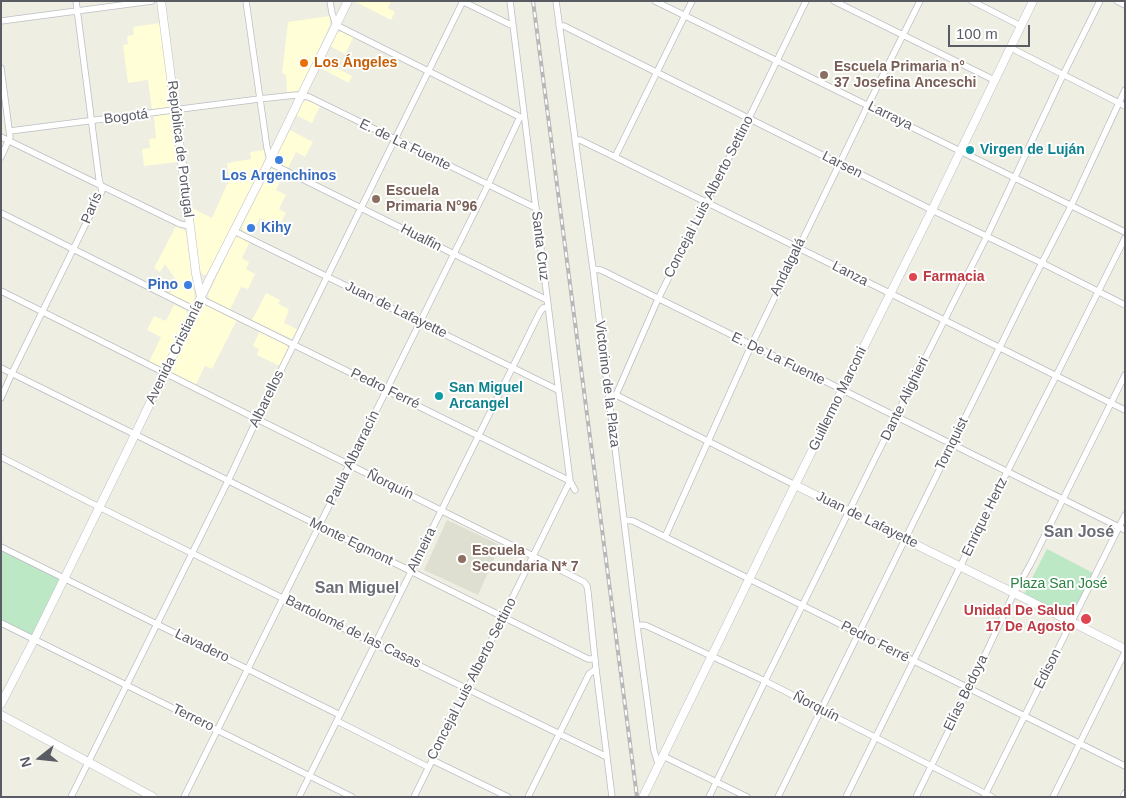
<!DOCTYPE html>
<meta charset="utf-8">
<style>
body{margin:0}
#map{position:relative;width:1126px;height:798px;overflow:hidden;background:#eeeee2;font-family:Arial,sans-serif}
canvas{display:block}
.frame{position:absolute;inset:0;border:2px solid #5a5c64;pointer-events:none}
.north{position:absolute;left:15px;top:733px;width:50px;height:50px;-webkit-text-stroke:4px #fff;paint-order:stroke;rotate:254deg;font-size:14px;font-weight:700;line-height:20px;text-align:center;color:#5a5c64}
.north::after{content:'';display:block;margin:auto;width:18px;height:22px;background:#5a5c64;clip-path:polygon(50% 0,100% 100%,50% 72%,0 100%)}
.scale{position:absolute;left:948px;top:25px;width:82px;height:22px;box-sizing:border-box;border:2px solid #5a5c64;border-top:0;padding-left:6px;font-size:15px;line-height:18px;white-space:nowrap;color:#5a5c64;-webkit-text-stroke:4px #fff;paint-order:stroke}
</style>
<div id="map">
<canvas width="1126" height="798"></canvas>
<div class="frame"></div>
<div class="north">N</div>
<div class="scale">100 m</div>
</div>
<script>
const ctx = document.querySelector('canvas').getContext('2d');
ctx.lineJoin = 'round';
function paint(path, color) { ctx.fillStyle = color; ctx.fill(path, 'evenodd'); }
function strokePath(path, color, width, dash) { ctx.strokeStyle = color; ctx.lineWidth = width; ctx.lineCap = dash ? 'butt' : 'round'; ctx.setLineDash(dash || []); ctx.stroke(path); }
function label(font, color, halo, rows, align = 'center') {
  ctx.font = font + ' Arial,sans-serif'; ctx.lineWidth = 4; ctx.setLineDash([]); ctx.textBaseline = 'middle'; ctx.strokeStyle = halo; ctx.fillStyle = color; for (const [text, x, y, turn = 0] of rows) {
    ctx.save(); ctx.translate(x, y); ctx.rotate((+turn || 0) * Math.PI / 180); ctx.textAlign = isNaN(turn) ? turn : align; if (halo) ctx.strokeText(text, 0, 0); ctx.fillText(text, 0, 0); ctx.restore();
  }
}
paint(new Path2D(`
 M354 1H391L388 8 395 12 391 20Z
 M330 16V25L301 88 298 91 287 92 286 75 282 73 288 22Z
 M160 23 171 104 168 108 152 111 148 80 128 83 123 45 128 44 127 36 134 35 133 27Z
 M339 32H345L354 36 345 54 330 46 337 33Z
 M323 61 352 76 349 83 320 68Z
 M307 100 320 106 312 123 296 115 303 102Z
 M169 114 171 116 177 162 144 166 142 149 150 148 149 139 156 138 154 116Z
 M290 130 313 142 305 157 296 152 288 168 278 163 276 160 277 155Z
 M264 150 265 158 263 164 208 273 206 275 202 274 199 269 192 208 212 218 229 180 227 163 251 159 250 152Z
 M274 168 284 173 276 190 286 195 279 209 286 213 278 228 260 218 251 235 243 231 242 226 270 170Z
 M176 226 184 230 186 232 195 301 194 304 192 305H189L169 296 176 280 165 264 160 272 154 268Z
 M238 236 250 241 242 258 249 262 246 269 255 274 248 289 241 287 230 310 210 300 208 295 235 238Z
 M266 293 280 300 278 304 289 309 284 323 298 330 292 339 252 320Z
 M174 305 186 310 188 316 164 365 163 367H160L149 362 161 337 147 330 154 316 166 321Z
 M204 305H207L237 320 212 369 205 366 195 386 174 375 171 371V368Z
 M260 331 285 344 288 347 280 366 257 355 259 349 253 346Z`), '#fffed6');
paint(new Path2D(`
 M447 520 500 545 478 595 424 570Z`), '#deded1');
paint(new Path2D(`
 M1 548 61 578 31 638 1 623Z
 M1047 549 1093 573 1070 619 1024 594Z`), '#bce8c5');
const street = new Path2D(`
 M246 1 267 148 270 160 274 165 547 300
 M330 1 332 13 336 25 520 117H522
 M462 1 513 26
 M510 1 570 481 575 490
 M556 1 593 269 637 626 654 751 659 766
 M655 1 1125 232
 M834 1 994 80
 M972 1 1021 26
 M1117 1 1125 5
 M1 21 152 1
 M559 26H564L932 210 1042 263 1125 305
 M1011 48 1125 106
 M1 68 10 137 1 157
 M10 131 259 99 296 95 309 97 536 208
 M1 137 180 224 190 226
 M575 141 580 140 615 157 944 320 1125 410
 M615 157 692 1
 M1 213 195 310
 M234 231 558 390
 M593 269 601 270 1125 530
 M1 291 257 419 533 556 584 582 587 586 588 592 596 669 612 797
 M201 297 205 301 570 481
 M1 368 588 659H595
 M613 395H616L795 485
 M616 395 658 299 749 118 806 1
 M1 398 12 373 102 191 99 179 76 1
 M1 457 99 507 375 644 607 757
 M624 520 633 521 1125 766
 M665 537 751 346 868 105 920 1
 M1 547 340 715
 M1 623 352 797
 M637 626 643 625 647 626 765 681 992 797
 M337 721 428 767
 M663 756 747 797
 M432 760 508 797
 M985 795 1125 515
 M71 797 228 481 257 419 463 1
 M184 797 319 526 488 185 520 117
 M299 797 540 312 543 308 548 307
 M414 797 570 481
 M528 797 589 674 596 669
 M709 797 765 681 896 416 987 236 1063 75 1100 1
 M778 797 1025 296 1071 206 1125 90
 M846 797 1007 472 1056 376 1125 238
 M916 797 969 689 1014 593 1030 565 1125 375
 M1053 797 1125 652
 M1123 797 1125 793`);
const secondary = new Path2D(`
 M161 1 190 226 196 274 201 297
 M795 485 1014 593 1125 649
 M1 704 34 640 129 447 211 276 270 160 301 96 348 1
 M1 715 153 797
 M643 797 795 485 932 210 1033 1`);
strokePath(street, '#bcbec4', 7);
strokePath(secondary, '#bfc0c8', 9);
strokePath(street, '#fff', 5.5);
strokePath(secondary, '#fff', 8);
const rail = new Path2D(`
 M533 1 637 797`);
strokePath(rail, '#b7b8b8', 4);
strokePath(rail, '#fff', 2, [5.5]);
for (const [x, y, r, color] of [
 [304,63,5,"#e8710a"],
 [824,75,5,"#8d6e63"],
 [970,150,5,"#0f9aa8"],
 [279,160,5,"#3f7fe0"],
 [376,199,5,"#8d6e63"],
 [251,228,5,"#3f7fe0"],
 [913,277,5,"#e0444e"],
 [188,285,5,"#3f7fe0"],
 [439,396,5,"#0f9aa8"],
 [462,559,5,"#8d6e63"],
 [1086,619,6,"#e0444e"]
]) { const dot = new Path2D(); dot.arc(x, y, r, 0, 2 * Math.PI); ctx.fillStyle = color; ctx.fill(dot); strokePath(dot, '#fff', 2); }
label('bold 14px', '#c56008', '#fff', [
 ["Los Ángeles",314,63]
], 'left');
label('bold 14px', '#785e54', '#fff', [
 ["Escuela Primaria n°",834,67],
 ["37 Josefina Anceschi",834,83],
 ["Escuela",386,191],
 ["Primaria N°96",386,207],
 ["Escuela",472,551],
 ["Secundaria N* 7",472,567]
], 'left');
label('14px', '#5a5c64', '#fff', [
 ["Larraya",890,116,26],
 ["Bogotá",126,117,-7],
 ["E. de La Fuente",405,145,26],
 ["República de Portugal",180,149,83],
 ["Larsen",842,165,27],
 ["Concejal Luis Alberto Settino",709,197,-63],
 ["París",92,208,-67],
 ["Hualfin",421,238,27],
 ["Santa Cruz",540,246,83],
 ["Andalgalá",788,267,-64],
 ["Lanza",850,274,27],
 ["Juan de Lafayette",396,310,26],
 ["Avenida Cristianía",175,352,-64],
 ["E. De La Fuente",778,359,26],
 ["Victorino de la Plaza",607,384,83],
 ["Pedro Ferré",385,389,26],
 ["Albarellos",267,399,-64],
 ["Guillermo Marconi",838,399,-64],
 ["Dante Alighieri",905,399,-64],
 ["Tornquist",952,444,-64],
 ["Paula Albarracín",353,458,-64],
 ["Ñorquín",390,485,26],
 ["Enrique Hertz",985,517,-64],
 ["Juan de Lafayette",867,520,26],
 ["Monte Egmont",351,542,26],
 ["Almeira",422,550,-64],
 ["Bartolomé de las Casas",353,632,26],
 ["Pedro Ferré",875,642,27],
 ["Lavadero",202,646,26],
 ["Edison",1048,669,-63],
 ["Concejal Luis Alberto Settino",472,679,-63],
 ["Elías Bedoya",966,693,-64],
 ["Ñorquín",816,707,27],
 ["Terrero",193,718,26]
]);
label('bold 14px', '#0d838f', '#fff', [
 ["Virgen de Luján",980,150],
 ["San Miguel",449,388],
 ["Arcangel",449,404]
], 'left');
label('bold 14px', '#366cbe', '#fff', [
 ["Los Argenchinos",279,176],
 ["Kihy",261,228,"left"],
 ["Pino",178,285,"right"]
]);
label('bold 14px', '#be3a42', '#fff', [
 ["Farmacia",923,277],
 ["Unidad De Salud",1075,611,"right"],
 ["17 De Agosto",1075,627,"right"]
], 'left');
label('14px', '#2d8142', '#fff', [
 ["Plaza San José",1059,584]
]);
label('bold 16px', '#6b6e76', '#fff', [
 ["San José",1079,533],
 ["San Miguel",357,589]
]);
</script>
